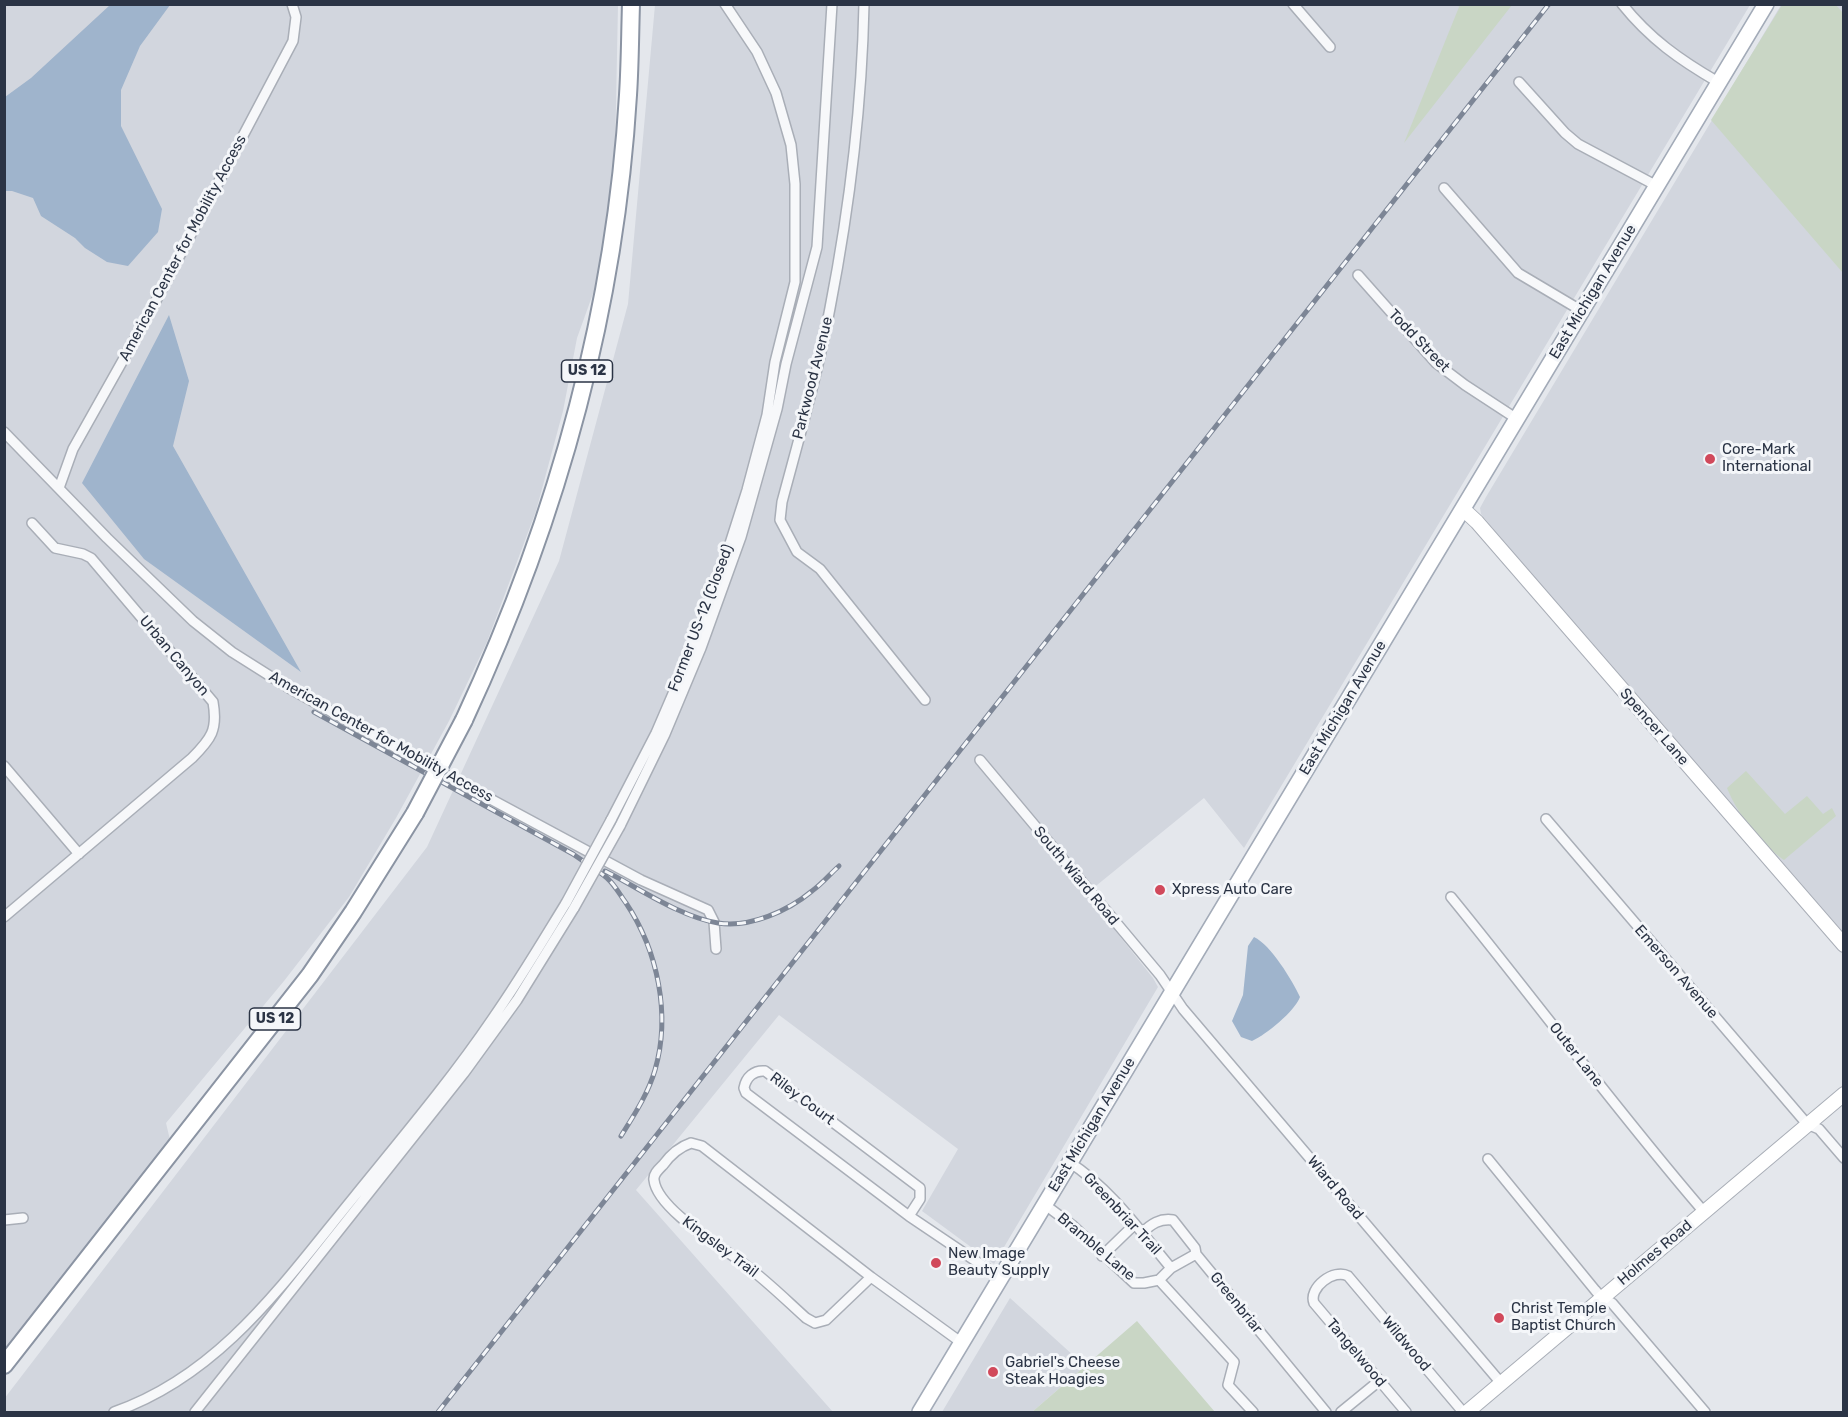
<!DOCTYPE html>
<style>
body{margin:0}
#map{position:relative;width:1848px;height:1417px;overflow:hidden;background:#e4e7ec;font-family:Rubik,sans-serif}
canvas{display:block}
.frame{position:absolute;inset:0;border:6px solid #2b3445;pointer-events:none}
</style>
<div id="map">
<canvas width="1848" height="1417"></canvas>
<div class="frame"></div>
</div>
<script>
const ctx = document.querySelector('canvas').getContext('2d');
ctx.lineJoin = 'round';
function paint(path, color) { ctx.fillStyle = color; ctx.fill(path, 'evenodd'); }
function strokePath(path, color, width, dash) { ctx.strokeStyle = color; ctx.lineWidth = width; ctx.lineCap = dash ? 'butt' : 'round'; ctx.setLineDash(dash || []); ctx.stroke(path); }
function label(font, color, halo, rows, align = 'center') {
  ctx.font = font + ' Rubik,sans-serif'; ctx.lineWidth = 6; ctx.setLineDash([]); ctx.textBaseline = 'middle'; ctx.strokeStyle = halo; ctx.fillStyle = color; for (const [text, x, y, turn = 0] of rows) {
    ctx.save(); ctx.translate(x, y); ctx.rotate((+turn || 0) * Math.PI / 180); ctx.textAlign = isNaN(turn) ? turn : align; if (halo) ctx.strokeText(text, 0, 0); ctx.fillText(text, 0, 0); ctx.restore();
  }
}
paint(new Path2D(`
 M5 5H618L615 155 599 277 577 338 563 411 536 511 487 642 449 721 396 818 349 897 284 981 166 1123 170 1140 5 1352Z
 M655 5H1750L1244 848 1204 798 1086 894 1153 978 1158 987 994 1264 922 1211 958 1149 779 1015 636 1190 833 1412H5L4 1399 427 847 559 561 628 304Z
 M1781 5H1843V935L1756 840 1481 514 1480 508 1486 497Z
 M1010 1298 1085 1366 1032 1412H942Z`), '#d2d6de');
paint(new Path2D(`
 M1458 5H1512L1404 143 1459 7Z
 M1782 5H1836L1843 13V273L1711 120Z
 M1746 771 1785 814 1807 796 1823 814 1832 808 1836 816 1784 860C1760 843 1738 815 1727 788Z
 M1137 1321 1215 1412H1032Z`), '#c9d6c5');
paint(new Path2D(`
 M110 5H170L140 46 121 90V126L162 209 158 232 128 266 107 262 85 248 75 238 41 216 33 198 12 191H5V97L31 78Z
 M169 315 189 381 173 446 301 672 144 559 82 483Z
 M1254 937C1271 945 1292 980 1300 997 1294 1012 1267 1034 1252 1041L1241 1037 1232 1021 1243 995 1248 946Z`), '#9fb4cc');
const street = new Path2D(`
 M864 4C862 104 849 210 830 308 818 373 799 438 782 502L780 520 797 552 820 569 925 700
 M1293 4 1330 47
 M1622 4C1650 39 1680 60 1718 82
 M1519 82 1565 133 1578 144 1657 186
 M1444 188 1518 273 1582 311
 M1358 275 1436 363 1465 385 1517 419
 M4 432 107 538 193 621 232 652 289 688 418 760 641 880 708 910 714 922 716 949
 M59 488 73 449 150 312 293 41 296 17 292 4
 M980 760 1160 975 1183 1009 1501 1383
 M4 766 79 854
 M1546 819 1807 1124 1819 1129 1844 1158
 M611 820 656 733 690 654 718 581 747 490 767 415 775 362 795 282V184L791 145 776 93 757 52 725 4
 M620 826 665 734 701 648 741 537 777 409 786 364 817 247 832 4
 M1451 897C1536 1001 1616 1110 1704 1212
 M4 917 192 758C211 739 218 730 213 702L91 558 83 554 55 548 32 523
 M691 1143 702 1146 871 1277 826 1320 815 1323 806 1318C786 1300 766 1280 744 1264 722 1247 657 1209 654 1180 653 1174 659 1169 663 1165 671 1154 679 1147 691 1143Z
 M1488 1159 1595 1290 1602 1298 1612 1303 1705 1412
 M1069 1162C1110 1188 1140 1231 1171 1268
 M1044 1204 1072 1225 1134 1283H1144L1159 1280 1234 1362 1228 1385 1253 1412
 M909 1216 920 1199V1188L765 1071C754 1070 746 1077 744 1088L746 1093 909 1216 1001 1278
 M4 1220 23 1218
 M1142 1233C1151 1224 1160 1218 1173 1220L1195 1248 1196 1254 1326 1412
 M1102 1256 1135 1224
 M871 1277 962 1343
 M1159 1280 1171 1268 1196 1254
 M114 1412C221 1375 285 1281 354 1197 401 1139 451 1080 493 1018 519 981 542 942 566 903
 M195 1412 464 1073 517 1000 574 908
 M1341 1412 1379 1381
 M1406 1412 1314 1303C1308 1288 1334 1268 1348 1276L1463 1412`);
const secondary = new Path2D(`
 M1463 509 1477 522 1844 945
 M1467 1412 1844 1094`);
const primary = new Path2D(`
 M920 1412 1766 4`);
const highway = new Path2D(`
 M464 720C556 522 615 313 628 95 630 65 630 35 631 4
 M4 1365 310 975 353 912 415 813`);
strokePath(street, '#a9aeb7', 12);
strokePath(secondary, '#a9aeb7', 16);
strokePath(primary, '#a3abb8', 18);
strokePath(highway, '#8b94a3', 20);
strokePath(street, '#f7f8fa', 9);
strokePath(secondary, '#fff', 14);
strokePath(primary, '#fff', 15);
strokePath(highway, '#fff', 16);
const rail = new Path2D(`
 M314 712 573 854C584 862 596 869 607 878 615 885 620 895 626 903 658 951 671 1015 655 1070 648 1094 634 1115 621 1136
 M605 871C639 888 680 917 718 923 750 928 788 911 812 891 822 884 830 874 839 866
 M438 1412 1549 4`);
strokePath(rail, '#7d8696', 5);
strokePath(rail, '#f4f6f9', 3, [9]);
const streetBridge = new Path2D(`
 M566 903 611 820
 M574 908 620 826`);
const highwayBridge = new Path2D(`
 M415 813 464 720`);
strokePath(streetBridge, '#a9aeb7', 12, []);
strokePath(highwayBridge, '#8b94a3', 20, []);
strokePath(streetBridge, '#f7f8fa', 9);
strokePath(highwayBridge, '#fff', 16);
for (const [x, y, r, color] of [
 [1710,459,6,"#d1495b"],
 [1160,890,6,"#d1495b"],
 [936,1263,6,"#d1495b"],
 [1499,1318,6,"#d1495b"],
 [993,1372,6,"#d1495b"]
]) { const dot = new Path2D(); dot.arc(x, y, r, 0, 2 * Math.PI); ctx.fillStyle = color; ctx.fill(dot); strokePath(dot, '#f4f6f9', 2); }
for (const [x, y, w] of [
 [587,371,51],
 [275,1019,51]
]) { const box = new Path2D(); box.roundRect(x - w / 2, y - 11, w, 22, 4.5); ctx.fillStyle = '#f4f6f9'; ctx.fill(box); strokePath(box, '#2b3445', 1.5); }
label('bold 14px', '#2b3445', null, [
 ["US 12",587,371],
 ["US 12",275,1019]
]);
label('15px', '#2b3445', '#f4f6f9', [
 ["American Center for Mobility Access",183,248,-62],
 ["East Michigan Avenue",1593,292,-59],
 ["Todd Street",1419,341,46],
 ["Parkwood Avenue",813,378,-76],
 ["Former US-12 (Closed)",701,618,-69],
 ["Urban Canyon",174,656,50],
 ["East Michigan Avenue",1343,708,-59],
 ["Spencer Lane",1654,727,49],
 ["American Center for Mobility Access",381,737,29],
 ["South Wiard Road",1076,876,50],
 ["Emerson Avenue",1676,972,49],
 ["Outer Lane",1576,1055,52],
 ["Riley Court",802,1099,37],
 ["East Michigan Avenue",1092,1125,-59],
 ["Wiard Road",1335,1188,50],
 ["Greenbriar Trail",1122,1214,47],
 ["Kingsley Trail",720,1247,37],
 ["Bramble Lane",1096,1247,40],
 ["Holmes Road",1655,1253,-40],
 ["Greenbriar",1236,1303,51],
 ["Wildwood",1406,1344,50],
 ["Tangelwood",1356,1353,50]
]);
label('15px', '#2b3445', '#f4f6f9', [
 ["Core-Mark",1722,450],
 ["International",1722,467],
 ["Xpress Auto Care",1172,890],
 ["New Image",948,1254],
 ["Beauty Supply",948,1271],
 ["Christ Temple",1511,1309],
 ["Baptist Church",1511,1326],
 ["Gabriel's Cheese",1005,1363],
 ["Steak Hoagies",1005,1380]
], 'left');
</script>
